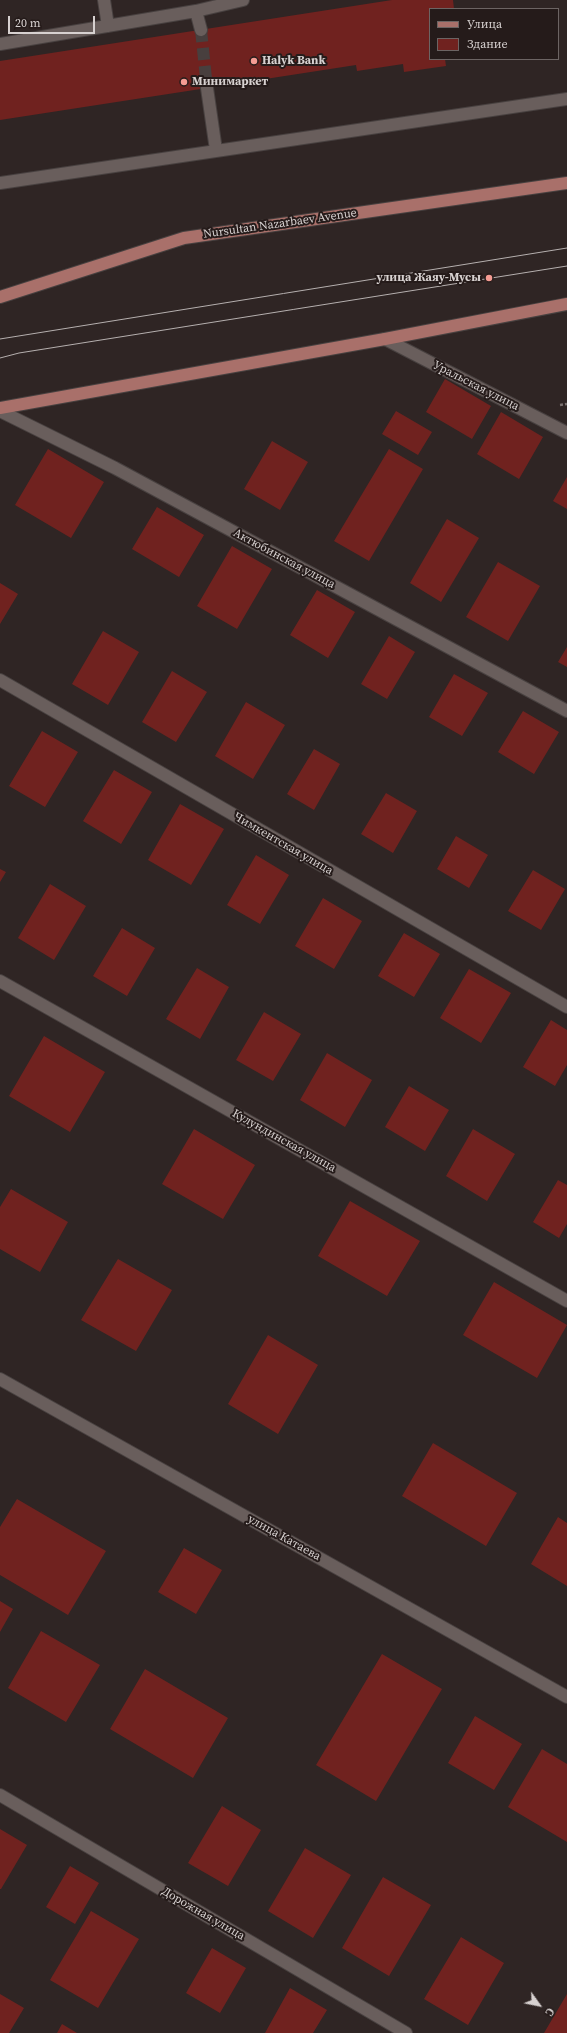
<!DOCTYPE html>
<meta charset="utf-8">
<style>
body{margin:0}
#map{position:relative;width:567px;height:2033px;overflow:hidden;background:#2f2524;font-family:"Source Serif 4",serif}
canvas{display:block}
.legend{position:absolute;left:429px;top:8px;width:130px;height:52px;box-sizing:border-box;background:#251b1a;border:1px solid #6c6463;margin:0;padding:5px 7px;list-style:none;font-size:12px;color:#d7d1d0}
.legend li{display:flex;align-items:center;gap:8px;height:20px}
.legend b{width:20px;border:1px solid #6c6463}
.north{position:absolute;left:519px;top:1985px;width:40px;height:40px;-webkit-text-stroke:3px #251b1a;paint-order:stroke;rotate:123deg;font-size:11px;font-weight:700;line-height:16px;text-align:center;color:#d7d1d0}
.north::after{content:'';display:block;margin:auto;width:14px;height:18px;background:#d7d1d0;clip-path:polygon(50% 0,100% 100%,50% 72%,0 100%)}
.scale{position:absolute;left:8px;top:16px;width:87px;height:18px;box-sizing:border-box;border:2px solid #d7d1d0;border-top:0;padding-left:5px;font-size:12px;line-height:14px;white-space:nowrap;color:#d7d1d0;-webkit-text-stroke:3px #251b1a;paint-order:stroke}
</style>
<div id="map">
<canvas width="567" height="2033"></canvas>
<ul class="legend">
<li><b style="height:5px;background:#a9706a"></b>Улица</li>
<li><b style="height:11px;background:#70221f"></b>Здание</li>
</ul>
<div class="north">С</div>
<div class="scale">20 m</div>
</div>
<script>
const ctx = document.querySelector('canvas').getContext('2d');
ctx.lineJoin = 'round';
function paint(path, color) { ctx.fillStyle = color; ctx.fill(path, 'evenodd'); }
function strokePath(path, color, width, dash) { ctx.strokeStyle = color; ctx.lineWidth = width; ctx.lineCap = dash ? 'butt' : 'round'; ctx.setLineDash(dash || []); ctx.stroke(path); }
function label(font, color, halo, rows, align = 'center') {
  ctx.font = font + ' "Source Serif 4",serif'; ctx.lineWidth = 4; ctx.setLineDash([]); ctx.textBaseline = 'middle'; ctx.strokeStyle = halo; ctx.fillStyle = color; for (const [text, x, y, turn = 0] of rows) {
    ctx.save(); ctx.translate(x, y); ctx.rotate((+turn || 0) * Math.PI / 180); ctx.textAlign = isNaN(turn) ? turn : align; if (halo) ctx.strokeText(text, 0, 0); ctx.fillText(text, 0, 0); ctx.restore();
  }
}
paint(new Path2D(`
 M392 0H453L454 9H430V59H445L446 66 404 72 403 64 357 71 356 65 0 120V61Z
 M445 379 491 406 472 439 426 412Z
 M396 411 432 432 418 455 382 434Z
 M501 412 543 437 519 479 477 454Z
 M272 441 308 462 280 510 244 489Z
 M48 449 104 482 71 538 15 505Z
 M389 449 423 469 369 561 334 541Z
 M567 477V509L553 501Z
 M157 507 204 535 179 577 132 549Z
 M447 519 479 538 441 602 410 583Z
 M232 546 272 569 237 629 197 606Z
 M498 562 540 586 508 641 466 617Z
 M0 583 18 594 0 624Z
 M317 590 355 612 328 658 290 635Z
 M103 631 139 652 108 705 72 684Z
 M389 636 415 652 387 699 361 684Z
 M567 647V667L558 662Z
 M172 671 207 692 176 742 142 722Z
 M454 674 488 693 462 736 429 717Z
 M246 702 285 725 253 779 215 756Z
 M523 711 559 732 534 774 498 752Z
 M42 731 78 752 45 807 9 786Z
 M314 749 340 764 314 810 287 794Z
 M114 770 152 792 121 844 83 821Z
 M386 793 417 811 393 853 361 834Z
 M180 804 224 829 191 885 148 860Z
 M456 836 488 855 469 888 437 869Z
 M256 855 289 875 260 924 227 905Z
 M0 869 6 872 0 882Z
 M533 870 565 889 541 930 508 911Z
 M50 884 86 906 54 960 18 938Z
 M323 898 362 921 334 969 295 946Z
 M122 928 155 948 127 996 93 976Z
 M404 933 440 954 414 997 378 976Z
 M197 968 229 987 200 1039 166 1019Z
 M469 969 511 993 481 1043 440 1018Z
 M264 1012 301 1034 273 1081 236 1060Z
 M551 1020 567 1030V1065L555 1086 523 1067Z
 M44 1036 105 1072 70 1132 9 1096Z
 M327 1053 372 1080 345 1127 300 1100Z
 M409 1086 449 1110 425 1151 385 1127Z
 M194 1129 255 1165 223 1219 162 1184Z
 M473 1129 515 1154 487 1201 446 1176Z
 M558 1180 567 1185V1224L559 1238 533 1222Z
 M11 1189 68 1222 40 1272 0 1249V1207Z
 M350 1201 420 1241 387 1296 318 1256Z
 M118 1259 172 1290 136 1351 81 1320Z
 M494 1282 567 1325 537 1378 463 1335Z
 M268 1335 318 1365 278 1434 228 1404Z
 M433 1443 517 1493 486 1546 402 1496Z
 M17 1499 106 1551 68 1615 0 1575V1527Z
 M558 1517 567 1523V1586L531 1564Z
 M184 1548 222 1570 196 1614 158 1592Z
 M0 1601 13 1609 0 1632Z
 M41 1631 100 1665 66 1722 8 1688Z
 M382 1654 442 1689 376 1801 316 1765Z
 M145 1669 228 1718 193 1778 110 1729Z
 M475 1716 522 1744 494 1790 448 1763Z
 M542 1749 567 1764V1842L508 1807Z
 M222 1806 261 1830 228 1886 188 1863Z
 M0 1829 27 1845 1 1889H0Z
 M305 1848 351 1875 313 1938 268 1911Z
 M70 1866 99 1883 75 1924 46 1907Z
 M383 1877 431 1905 389 1976 342 1948Z
 M91 1911 139 1939 98 2008 50 1980Z
 M461 1937 504 1963 468 2025 424 1999Z
 M212 1948 246 1968 220 2013 186 1993Z
 M290 1988 327 2010 313 2033H265Z
 M0 1994 24 2008 9 2033H0Z
 M567 1994V2033H544Z
 M62 2024 77 2033H57Z`), '#70221f');
strokePath(new Path2D(`
 M201 30 207 88`), '#483f3e', 12, [12, 6]);
const minor = new Path2D(`
 M104 0 108 26
 M201 30 196 11 243 0
 M0 44 196 11
 M207 88 216 150
 M0 183 567 99
 M385 339 567 433
 M0 411 115 468 567 711
 M0 680 567 1007
 M0 981 567 1301
 M0 1379 567 1697
 M0 1795 406 2033`);
const major = new Path2D(`
 M0 297 184 238 567 183
 M0 408 385 339 567 304`);
strokePath(minor, '#484140', 14);
strokePath(major, '#484140', 14);
strokePath(new Path2D(`
 M560 405 567 404`), '#7b7271', 2.5, [3, 2]);
strokePath(minor, '#695e5c', 12);
strokePath(major, '#a9706a', 12);
strokePath(new Path2D(`
 M0 339 567 248
 M0 358 19 353 567 266`), '#b6b0af', 1);
for (const [x, y, r, color] of [
 [254,61,4,"#f59c93"],
 [184,82,4,"#f59c93"],
 [489,278,4,"#f59c93"]
]) { const dot = new Path2D(); dot.arc(x, y, r, 0, 2 * Math.PI); ctx.fillStyle = color; ctx.fill(dot); strokePath(dot, '#251b1a', 1.5); }
label('bold 12px', '#d7d1d0', '#251b1a', [
 ["Halyk Bank",262,61],
 ["Минимаркет",192,82],
 ["улица Жаяу-Мусы",481,278,"right"]
], 'left');
label('12px', '#d7d1d0', '#251b1a', [
 ["Nursultan Nazarbaev Avenue",280,224,-8],
 ["Уральская улица",476,386,27],
 ["Актюбинская улица",284,559,28],
 ["Чимкентская улица",283,844,30],
 ["Кулундинская улица",284,1141,29],
 ["улица Катаева",284,1538,29],
 ["Дорожная улица",203,1914,30]
]);
</script>
